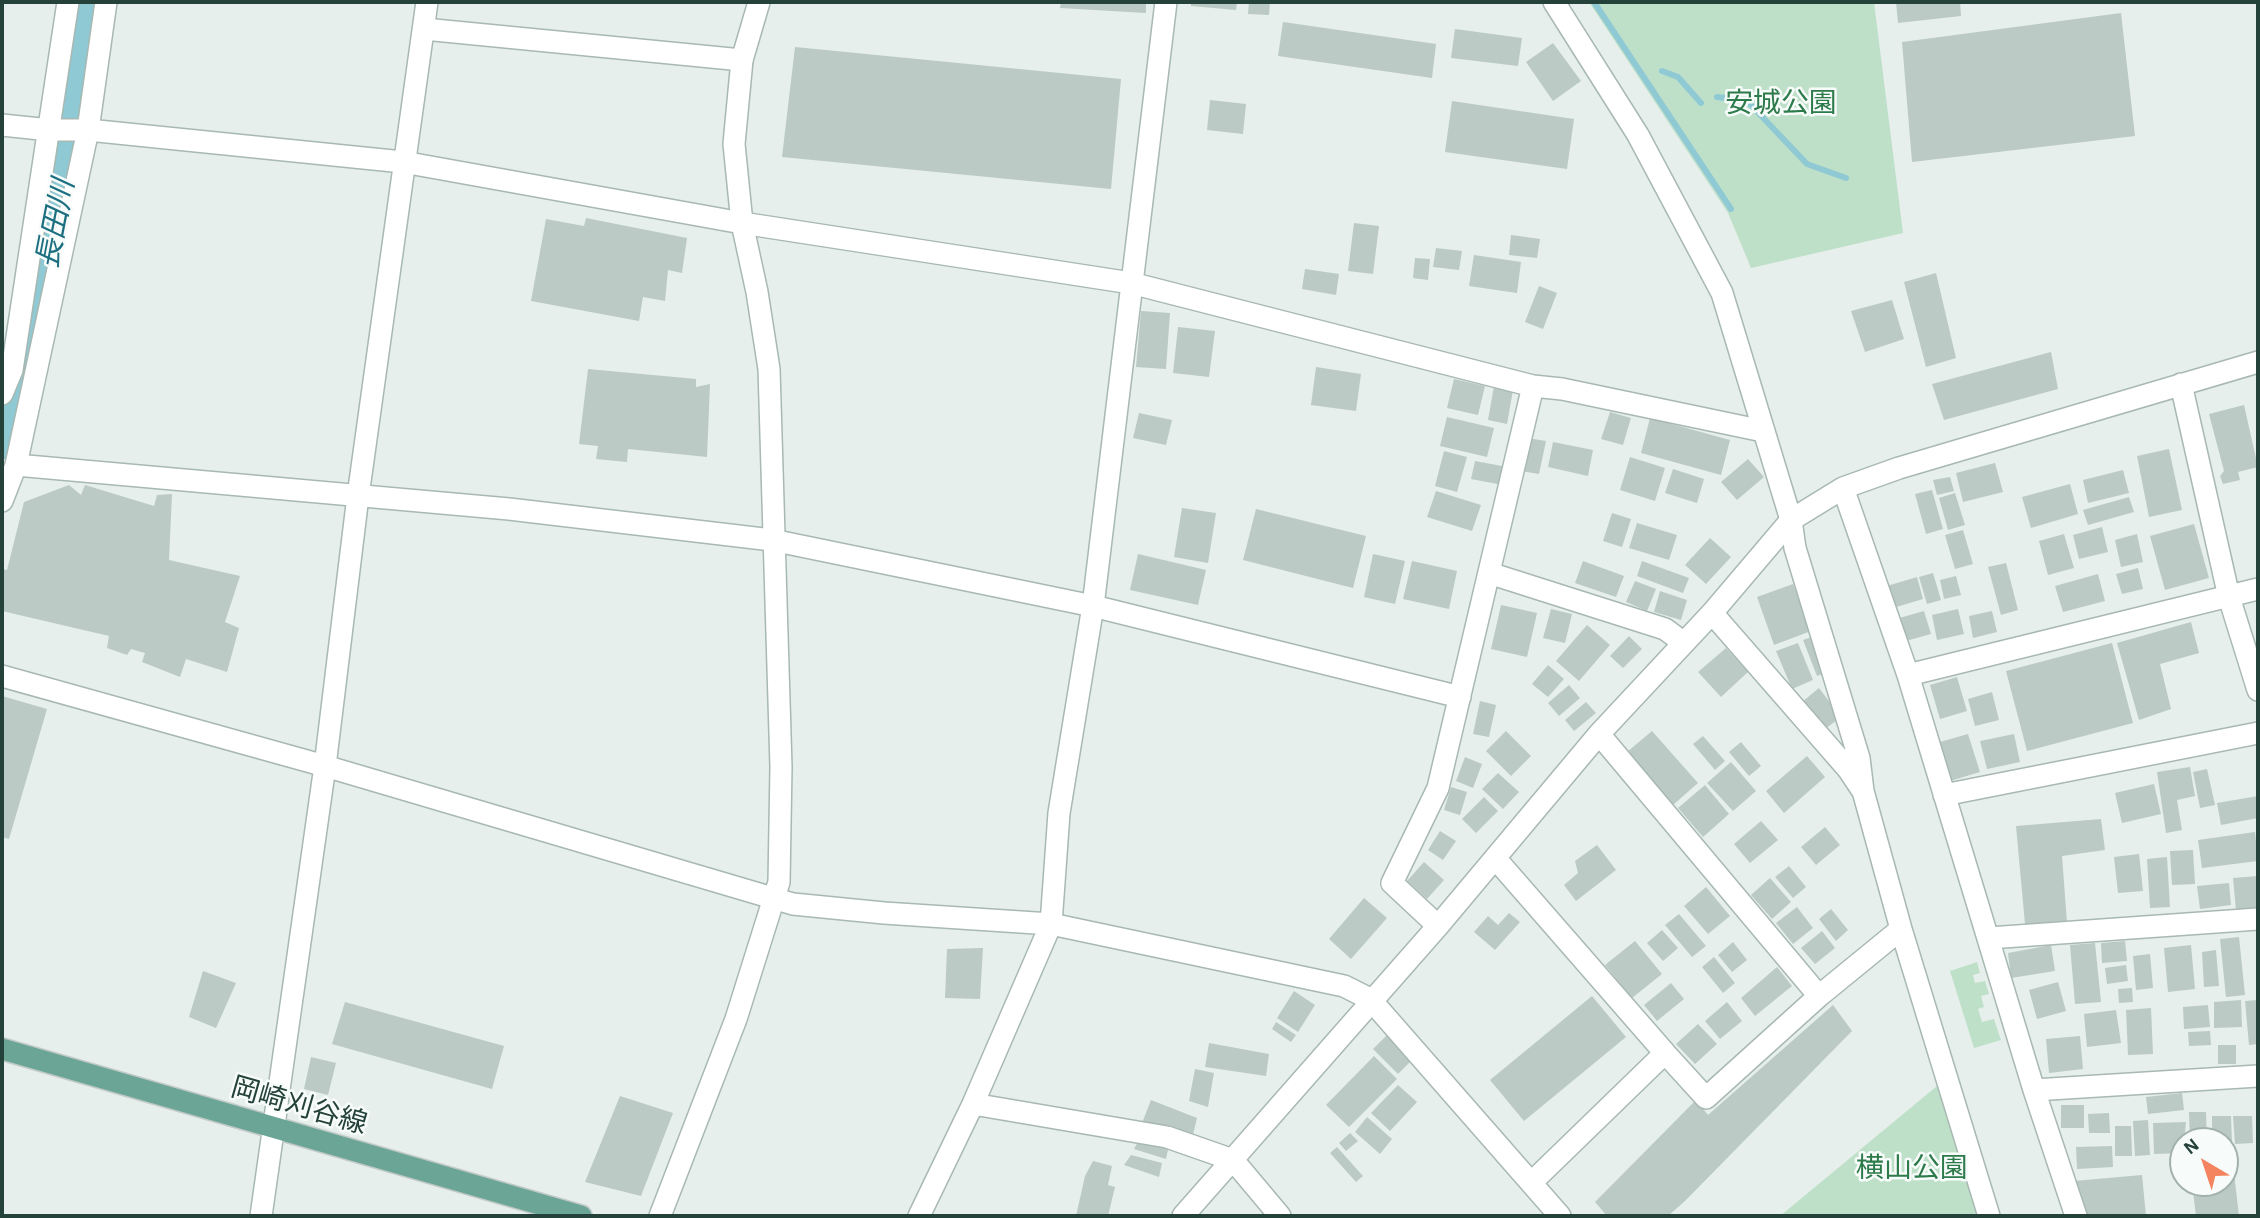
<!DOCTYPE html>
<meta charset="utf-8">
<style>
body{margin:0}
#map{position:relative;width:2260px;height:1218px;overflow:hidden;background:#e6efeb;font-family:"Alegreya Sans",sans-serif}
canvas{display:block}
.frame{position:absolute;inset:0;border:4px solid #24423a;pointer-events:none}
.north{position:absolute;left:2169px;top:1127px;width:70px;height:70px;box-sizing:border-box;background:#f7fbf9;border:2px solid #a3b1ad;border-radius:50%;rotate:321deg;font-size:19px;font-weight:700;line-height:28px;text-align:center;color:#24423a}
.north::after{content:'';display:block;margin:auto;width:24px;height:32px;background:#f4845f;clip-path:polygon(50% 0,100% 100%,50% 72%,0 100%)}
</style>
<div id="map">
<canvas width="2260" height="1218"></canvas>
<div class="frame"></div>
<div class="north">N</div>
</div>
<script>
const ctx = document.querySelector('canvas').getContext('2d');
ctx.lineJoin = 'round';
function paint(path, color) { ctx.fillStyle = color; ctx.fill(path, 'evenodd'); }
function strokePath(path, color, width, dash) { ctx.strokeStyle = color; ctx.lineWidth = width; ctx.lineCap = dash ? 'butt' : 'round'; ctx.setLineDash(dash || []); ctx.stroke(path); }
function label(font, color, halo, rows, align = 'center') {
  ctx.font = font + ' "Alegreya Sans","Noto Sans JP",sans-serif'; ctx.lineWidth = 5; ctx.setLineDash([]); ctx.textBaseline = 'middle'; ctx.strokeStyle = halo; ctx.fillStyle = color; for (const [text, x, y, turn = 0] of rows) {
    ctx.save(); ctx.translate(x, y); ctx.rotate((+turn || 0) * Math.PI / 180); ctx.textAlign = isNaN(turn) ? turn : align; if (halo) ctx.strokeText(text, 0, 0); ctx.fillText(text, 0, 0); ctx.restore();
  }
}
paint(new Path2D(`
 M1589 2H1874L1903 233 1751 268 1728 213Z
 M1977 962 1980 973 1973 975 1975 983 1985 981 1989 994 1981 996 1984 1007 1978 1009 1982 1022 1994 1019 2001 1040 1974 1048 1950 971Z
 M1937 1086 1977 1216H1780Z`), '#bfe0c8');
strokePath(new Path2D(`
 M1594 2 1731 209
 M1662 71 1678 77 1701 103
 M1717 97 1742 100
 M1750 104 1807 164 1846 178`), '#8ec9d4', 6);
strokePath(new Path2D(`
 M2 441 27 378 78 109 88 2`), '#8ec9d4', 37);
paint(new Path2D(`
 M1061 2H1146V13L1060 8Z
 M1191 2H1237L1236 10 1191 6Z
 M1249 2H1270L1269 15 1248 14Z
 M1896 2H1960L1961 16 1898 23Z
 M2121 13 2135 136 1912 162 1902 42Z
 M1283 22 1436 44 1432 78 1278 56Z
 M1455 29 1522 38 1518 66 1451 58Z
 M1553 43 1581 81 1553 101 1526 62Z
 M795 47 1121 79 1111 189 782 157Z
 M1210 100 1246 104 1243 134 1207 130Z
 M1452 101 1574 119 1567 169 1445 152Z
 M586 218 687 238 682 273 668 270 665 301 643 297 639 321 531 301 546 219 584 226Z
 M1354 223 1379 226 1373 274 1348 271Z
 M1511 235 1540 239 1537 258 1509 255Z
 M1436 248 1462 251 1459 270 1433 267Z
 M1474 255 1521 262 1517 293 1469 286Z
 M1415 258 1430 259 1428 280 1413 278Z
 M1305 269 1339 274 1336 295 1302 289Z
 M1936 273 1956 358 1926 367 1904 282Z
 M1539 286 1557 293 1543 329 1525 322Z
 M1892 300 1904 339 1865 352 1851 311Z
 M1141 311 1170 313 1166 369 1136 367Z
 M1178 327 1215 331 1209 377 1173 373Z
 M2051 352 2058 389 1944 420 1932 384Z
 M1316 367 1361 374 1356 411 1311 405Z
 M588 369 696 379V387L710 384 707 457 628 449 627 462 596 459 598 446 579 444Z
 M1454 379 1485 386 1478 415 1447 408Z
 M1494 386 1513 390 1507 424 1488 420Z
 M2244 405 2258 467 2238 472 2240 480 2223 484 2220 476 2224 471 2209 414Z
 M1610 412 1631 418 1623 445 1601 439Z
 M1139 413 1172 420 1166 445 1133 438Z
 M1447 417 1494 428 1487 457 1440 446Z
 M1650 418 1730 440 1721 475 1641 453Z
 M1527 438 1546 441 1539 474 1521 471Z
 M1553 442 1593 450 1588 476 1548 467Z
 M2169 449 2182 510 2149 517 2137 456Z
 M1444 451 1467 457 1457 492 1435 486Z
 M1630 457 1665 468 1655 501 1620 490Z
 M1748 459 1764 477 1737 500 1721 482Z
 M1475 461 1507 467 1503 485 1471 479Z
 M1995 463 2003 492 1963 502 1956 473Z
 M1673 469 1704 479 1697 503 1665 493Z
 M2123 470 2129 493 2088 503 2083 480Z
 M1950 477 1954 491 1937 495 1933 480Z
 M2070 484 2078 514 2031 528 2022 497Z
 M69 485 81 495 85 485 154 506 157 495 172 494 169 560 240 576 225 622 239 628 227 672 186 659 180 677 142 662 145 653 131 649 127 655 107 648 109 636 2 611V569L7 570 24 502Z
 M1932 490 1943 529 1926 534 1915 494Z
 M1436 491 1481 505 1472 531 1427 517Z
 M1955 493 1965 525 1948 530 1939 498Z
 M2129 497 2134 512 2088 525 2083 510Z
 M1182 508 1216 513 1208 563 1174 557Z
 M1256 509 1366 536 1353 588 1243 560Z
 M1612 513 1631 519 1622 547 1603 541Z
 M1637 523 1677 535 1669 560 1629 548Z
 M2194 524 2209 578 2165 590 2150 536Z
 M2102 527 2108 552 2079 559 2073 535Z
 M1963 530 1973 564 1955 569 1945 535Z
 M2064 534 2074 568 2048 575 2039 541Z
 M2137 534 2143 562 2121 567 2115 540Z
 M1710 538 1731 557 1706 584 1685 565Z
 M1138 554 1206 570 1198 605 1130 590Z
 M1373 554 1405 561 1395 604 1364 597Z
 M1412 561 1457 571 1449 609 1403 599Z
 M1583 561 1624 576 1616 597 1575 583Z
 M1642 561 1689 578 1683 593 1637 576Z
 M2006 563 2018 610 2001 615 1988 567Z
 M2138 568 2143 589 2122 594 2116 574Z
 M1933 573 1941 600 1927 604 1919 577Z
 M2098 574 2105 601 2063 612 2055 586Z
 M1956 576 1961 595 1944 599 1940 580Z
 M1917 577 1923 599 1893 608 1887 586Z
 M1635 581 1656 589 1647 611 1626 602Z
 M1793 584 1811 631 1774 645 1757 597Z
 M1660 591 1687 600 1681 620 1654 612Z
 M1501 605 1537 613 1527 657 1491 649Z
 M1551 609 1572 614 1565 643 1543 638Z
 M1958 609 1964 634 1937 640 1932 615Z
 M1924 611 1931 634 1902 642 1896 619Z
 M1992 611 1997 632 1973 638 1969 616Z
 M2191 622 2199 653 2160 664 2171 709 2139 720 2117 643Z
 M1587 625 1610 645 1579 681 1556 661Z
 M1629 636 1642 649 1623 668 1610 656Z
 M1815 636 1828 672 1817 676 1803 640Z
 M1798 643 1813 680 1792 689 1776 651Z
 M2112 643 2133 723 2027 751 2006 671Z
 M1726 648 1748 672 1721 697 1698 672Z
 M1548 665 1564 679 1548 697 1532 684Z
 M1957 677 1967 711 1940 719 1930 685Z
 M1569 685 1580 698 1559 716 1548 703Z
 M1819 688 1841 717 1825 729 1802 702Z
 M1992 692 1999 720 1975 726 1968 699Z
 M2 696 47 709 9 839 2 837Z
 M1480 701 1496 705 1489 737 1473 734Z
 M1586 702 1596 713 1574 731 1565 720Z
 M1506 731 1531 756 1511 776 1486 751Z
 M1652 731 1698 783 1673 805 1627 752Z
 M1968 734 1980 772 1950 781 1940 742Z
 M2014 734 2020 762 1987 769 1980 741Z
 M1703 736 1725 761 1715 770 1693 744Z
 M1741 742 1761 766 1749 776 1729 752Z
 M1807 756 1825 777 1784 813 1766 791Z
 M1465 757 1482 764 1473 788 1456 781Z
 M1731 762 1756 791 1733 811 1707 783Z
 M2190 767 2195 796 2177 800 2182 830 2166 833 2157 772Z
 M2207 769 2215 805 2200 808 2193 772Z
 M1498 773 1519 792 1503 809 1482 789Z
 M2154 784 2161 814 2122 823 2115 793Z
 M1705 785 1729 814 1703 837 1678 808Z
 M1451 787 1467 792 1460 815 1444 810Z
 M2258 796V818L2221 825 2217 803Z
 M1484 797 1498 811 1476 833 1462 819Z
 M2101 819 2105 850 2062 856 2067 923 2025 924 2016 826Z
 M1761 821 1778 840 1750 863 1734 844Z
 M1825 827 1840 845 1816 865 1801 847Z
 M1440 831 1456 841 1443 860 1428 850Z
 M2255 832 2258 861 2202 868 2198 840Z
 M1597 845 1616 870 1576 901 1564 885 1578 873 1575 861Z
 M2193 850 2195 884 2172 885 2170 851Z
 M2139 854 2143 891 2118 893 2114 857Z
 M2167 857 2170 907 2150 908 2147 859Z
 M1424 862 1444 880 1427 899 1407 881Z
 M1789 866 1806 887 1793 898 1775 877Z
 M2258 876V908L2236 910 2233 878Z
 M1770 878 1791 902 1772 919 1751 895Z
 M2229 883 2231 905 2200 909 2197 886Z
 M1706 887 1730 916 1708 934 1684 906Z
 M1364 898 1387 918 1351 959 1329 939Z
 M1797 907 1813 928 1793 944 1776 923Z
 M1831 909 1848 930 1836 941 1819 919Z
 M1509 913 1520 922 1495 950 1474 932 1488 916 1498 925Z
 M1679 914 1706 946 1692 957 1665 925Z
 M1662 930 1678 948 1663 961 1647 943Z
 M1822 931 1835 948 1815 964 1801 948Z
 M2239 937 2245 995 2226 997 2220 939Z
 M1635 941 1662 974 1632 998 1605 965Z
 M2125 941 2127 961 2102 963 2101 943Z
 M1733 942 1747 960 1732 972 1718 955Z
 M2095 943 2101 1002 2075 1004 2070 945Z
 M2051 945 2055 971 2011 978 2008 953Z
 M2191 945 2195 989 2168 992 2164 948Z
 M983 948 980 999 945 998 947 949Z
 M2216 950 2219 986 2204 987 2202 952Z
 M2150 954 2153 988 2136 990 2133 956Z
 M1714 957 1735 983 1723 993 1702 967Z
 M2126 965 2128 981 2107 984 2105 968Z
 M1777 967 1792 986 1755 1016 1741 998Z
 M203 971 236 983 216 1028 189 1017Z
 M2058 982 2066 1011 2037 1019 2029 990Z
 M1671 983 1684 999 1657 1021 1644 1005Z
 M2132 988 2133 1002 2119 1003 2118 989Z
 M1294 991 1315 1005 1298 1032 1277 1018Z
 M1592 996 1626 1037 1524 1121 1490 1080Z
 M2241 1000 2242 1027 2214 1028V1002Z
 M2258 1000V1044L2249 1045 2245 1001Z
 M345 1002 504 1046 492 1089 332 1044Z
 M1727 1002 1742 1021 1720 1039 1705 1021Z
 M1833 1005 1852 1031 1685 1201 1668 1216H1607L1595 1202 1696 1100 1708 1115Z
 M2208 1005 2210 1027 2184 1029 2183 1007Z
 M2151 1008 2153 1054 2128 1055 2126 1010Z
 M2116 1010 2121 1043 2087 1047 2084 1014Z
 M1276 1022 1296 1035 1291 1042 1272 1029Z
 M1698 1024 1717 1044 1695 1064 1676 1044Z
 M2210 1031 2211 1045 2189 1046 2188 1032Z
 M1388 1034 1413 1059 1398 1074 1373 1049Z
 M2080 1036 2083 1069 2049 1073 2046 1039Z
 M1209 1043 1269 1054 1266 1076 1205 1067Z
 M2218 1045H2236V1064H2218Z
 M1374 1056 1397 1079 1349 1127 1326 1105Z
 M311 1057 336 1063 328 1095 304 1089Z
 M1195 1069 1214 1073 1208 1107 1189 1101Z
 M1398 1085 1417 1102 1390 1131 1371 1113Z
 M2182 1093 2184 1110 2148 1114 2146 1097Z
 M620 1096 673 1113 641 1196 585 1182Z
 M1151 1100 1197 1118 1192 1139 1142 1123Z
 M2061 1105H2084V1128H2061Z
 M2189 1112H2206L2207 1141H2190Z
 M2109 1113 2110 1133H2089L2088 1114Z
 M2212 1116H2231L2232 1143 2212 1141Z
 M2233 1116H2252L2253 1143 2235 1144Z
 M1367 1117 1392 1139 1380 1154 1355 1132Z
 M2148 1120 2150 1155 2135 1156 2133 1121Z
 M2186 1122 2183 1153 2154 1154 2153 1123Z
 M2115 1126H2131L2132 1156H2115Z
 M1350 1133 1358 1141 1346 1151 1339 1143Z
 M1141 1136 1169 1145 1166 1159 1134 1149Z
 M2112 1146 2113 1167 2077 1169 2076 1147Z
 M1337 1147 1363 1176 1356 1182 1330 1153Z
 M1131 1155 1162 1163 1159 1177 1124 1165Z
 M1093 1161 1112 1166 1108 1185 1115 1187 1108 1216H1076L1085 1176Z
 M2234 1173 2239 1216H2196L2192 1183H2225V1174Z
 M2142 1175 2146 1216H2086L2074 1181Z`), '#bbcac4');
const minor = new Path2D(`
 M424 29 742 60
 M2 125 50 130H88L403 162 742 223 1131 283 1533 386 1562 389 1763 431
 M2181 384 2229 597 2258 690
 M2 394 12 370 68 2
 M16 465 509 509 772 540 1093 606 1460 697
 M1843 488 1908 675 2034 1090 2076 1216
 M2 501 16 465 88 130 106 2
 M1791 520 1795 548 1859 758 1863 791 1901 929 1989 1216
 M1489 573 1665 629 1684 643
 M1712 613 1848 769 1862 790
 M1908 675 2258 589
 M2 676 325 766 793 904 884 913 1051 924 1344 986 1370 999 1560 1216
 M1599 734 1819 996
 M1944 795 2258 733
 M1495 858 1665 1053
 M1438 926 1392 883 1438 788 1533 386
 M1989 938 2258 919
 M2034 1090 2258 1076
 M973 1104 1167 1137 1233 1160 1280 1216
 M1531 1183 1665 1053 1706 1098 1819 996 1901 929
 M919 1216 973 1104 1051 924 1059 813 1093 606 1166 2
 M1183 1216 1438 926 1599 734 1712 613 1791 520 1843 488 1899 468 2258 362`);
const tertiary = new Path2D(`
 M1554 2 1638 135 1722 293 1791 520
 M261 1216 325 766 358 496 427 2
 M660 1216 736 1019 779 882 781 767 769 369 757 292 742 223 734 144 742 60 759 2`);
const primary = new Path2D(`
 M2 1049 581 1216`);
strokePath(minor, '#a8b8b2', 24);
strokePath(tertiary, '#a8b8b2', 24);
strokePath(primary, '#c2cac8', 24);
strokePath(minor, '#fff', 21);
strokePath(tertiary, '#fff', 21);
strokePath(primary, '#6aa596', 21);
label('28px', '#2d7a4b', '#f7fbf9', [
 ["安城公園",1781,104],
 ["横山公園",1912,1169]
]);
label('28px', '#24423a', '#f7fbf9', [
 ["岡崎刈谷線",299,1106,16]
]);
label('italic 30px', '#1c6f80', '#f7fbf9', [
 ["長田川",56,224,-79]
]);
</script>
